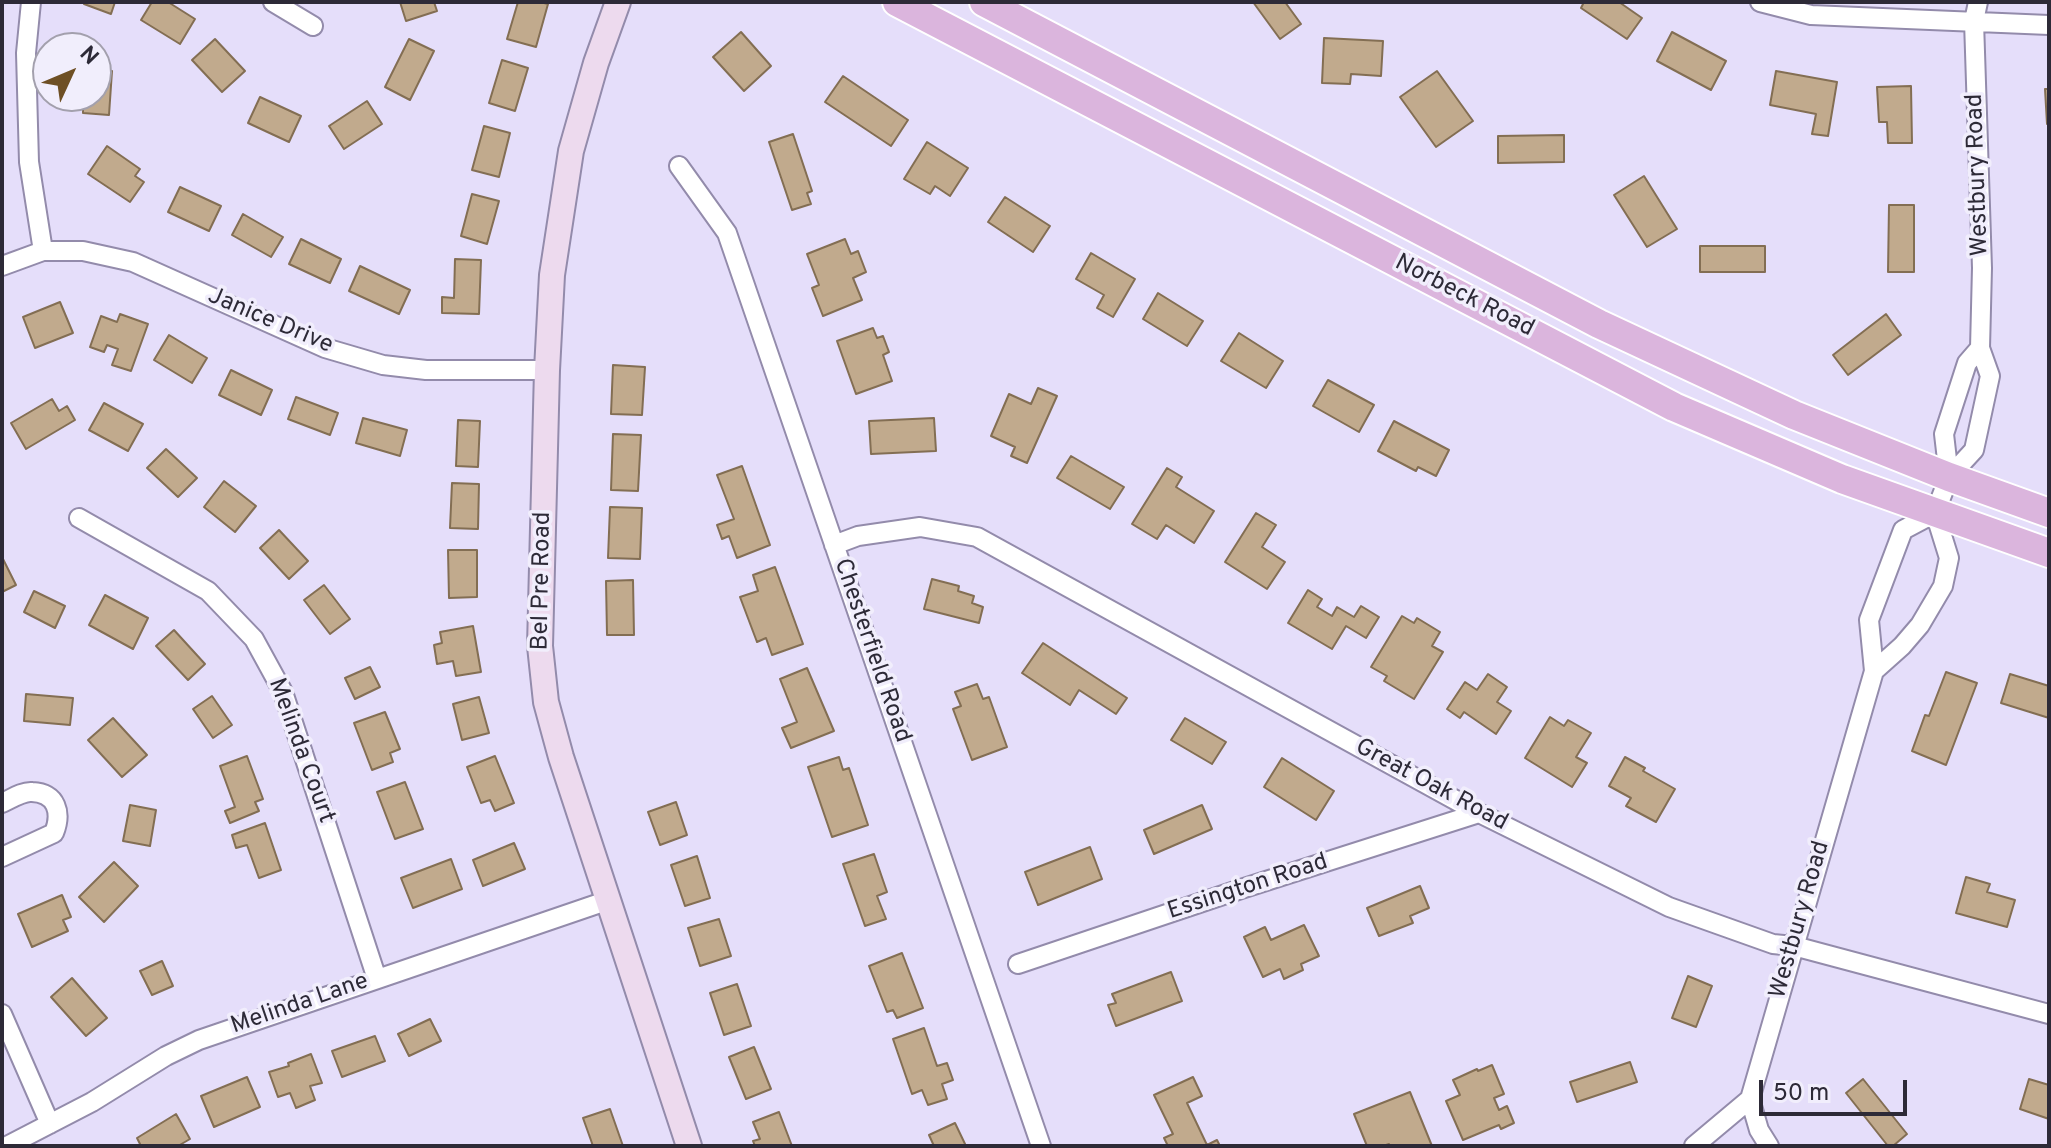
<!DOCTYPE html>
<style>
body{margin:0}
#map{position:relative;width:2051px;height:1148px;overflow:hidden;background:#e5defa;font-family:Overpass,sans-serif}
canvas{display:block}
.frame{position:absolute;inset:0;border:4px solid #2d2a37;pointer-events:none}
.north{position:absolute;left:32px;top:32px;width:80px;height:80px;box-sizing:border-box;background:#f1eefc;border:2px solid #a3a0ad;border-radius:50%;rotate:46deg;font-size:22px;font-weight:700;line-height:32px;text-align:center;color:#2d2a37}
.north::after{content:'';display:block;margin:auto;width:28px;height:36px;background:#6e4f24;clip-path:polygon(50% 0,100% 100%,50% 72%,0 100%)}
.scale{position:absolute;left:1759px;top:1080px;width:148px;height:36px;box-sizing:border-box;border:4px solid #2d2a37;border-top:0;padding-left:10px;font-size:24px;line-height:28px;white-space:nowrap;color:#2d2a37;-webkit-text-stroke:6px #f1eefc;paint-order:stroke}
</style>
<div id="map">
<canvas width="2051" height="1148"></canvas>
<div class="frame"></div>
<div class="north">N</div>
<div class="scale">50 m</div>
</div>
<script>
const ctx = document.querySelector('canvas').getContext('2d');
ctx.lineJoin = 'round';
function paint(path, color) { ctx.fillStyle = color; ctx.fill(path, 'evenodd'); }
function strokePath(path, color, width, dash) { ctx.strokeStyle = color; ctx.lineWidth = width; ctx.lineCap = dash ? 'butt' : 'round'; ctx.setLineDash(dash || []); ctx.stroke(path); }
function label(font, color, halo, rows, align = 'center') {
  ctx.font = font + ' Overpass,sans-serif'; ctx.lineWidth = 7; ctx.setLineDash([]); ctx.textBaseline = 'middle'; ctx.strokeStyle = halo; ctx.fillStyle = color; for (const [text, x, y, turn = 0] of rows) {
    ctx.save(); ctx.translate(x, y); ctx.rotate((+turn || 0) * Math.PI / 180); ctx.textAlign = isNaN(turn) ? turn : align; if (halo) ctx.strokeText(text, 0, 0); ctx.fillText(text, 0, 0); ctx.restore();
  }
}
const building = new Path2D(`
 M85 2H115L111 14 84 4Z
 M152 2H168L195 19 180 44 141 20Z
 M400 2H434L437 11 406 21Z
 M518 2H540L548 4 536 47 507 39Z
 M1253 2H1285L1301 24 1280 39Z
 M1584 2H1619L1642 18 1627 39 1581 8Z
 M741 32 771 66 744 91 713 57Z
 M1672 32 1726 61 1711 90 1657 61Z
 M1324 38 1383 41 1381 76 1351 74 1350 84 1322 83Z
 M215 39 245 71 222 92 192 60Z
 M409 39 434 51 410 100 385 87Z
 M502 60 528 68 515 111 489 103Z
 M96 70 112 71 109 115 83 113V96H96Z
 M1437 71 1473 121 1436 147 1400 97Z
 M1776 71 1837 82 1828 136 1812 134 1816 114 1770 105Z
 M843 76 908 120 891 146 825 102Z
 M1911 86 1912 143H1888L1887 122H1879L1877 87Z
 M2045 89H2049V124H2047Z
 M260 97 301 116 289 142 248 123Z
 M367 101 382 124 344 149 329 126Z
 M484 126 510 133 499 177 472 170Z
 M793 134 812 191 807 193 811 204 792 210 769 142Z
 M1564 135V162L1498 163V136Z
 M927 142 968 168 950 196 935 186 930 194 904 179Z
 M107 146 140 169 135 176 144 182 130 202 88 174Z
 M1644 176 1677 229 1647 247 1614 195Z
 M180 187 221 206 209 231 168 212Z
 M472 194 499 201 487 244 461 236Z
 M1005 197 1050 226 1033 252 988 222Z
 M1889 205H1914V272H1888Z
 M243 214 283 237 271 257 232 235Z
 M301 239 341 259 330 283 289 264Z
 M845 239 851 254 858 251 866 272 853 278 862 300 823 316 812 288 819 285 807 254Z
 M1700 246H1765V272H1700Z
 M1091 253 1135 279 1113 317 1097 308 1104 295 1076 279Z
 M455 259 481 260 479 314 442 313V297L454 298Z
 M360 266 410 290 399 314 349 291Z
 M1158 293 1203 321 1187 346 1143 319Z
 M60 302 73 333 35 348 23 317Z
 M120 314 148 324 131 371 112 365 118 349 107 345 104 352 90 347 101 316 117 322Z
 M1886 314 1901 335 1848 375 1833 355Z
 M873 328 877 338 883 336 889 352 883 355 892 381 856 394 837 341Z
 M1239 333 1283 361 1266 388 1221 361Z
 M169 335 207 358 192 383 154 360Z
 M613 365 645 367 642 415 611 414Z
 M231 370 272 390 261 415 219 395Z
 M1328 380 1374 405 1359 432 1313 406Z
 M1038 388 1057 396 1027 463 1011 456 1015 447 991 436 1009 394 1031 404Z
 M296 397 338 413 330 435 288 419Z
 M52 399 59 411 67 406 75 420 26 449 11 423Z
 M104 403 143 424 128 451 89 430Z
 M363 418 407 430 400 456 356 443Z
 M934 418 936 451 871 454 869 421Z
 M458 420 480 421 478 467 456 466Z
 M1394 421 1449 450 1436 476 1418 467 1416 471 1378 451Z
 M613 434 641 435 638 491 611 490Z
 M166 449 197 478 178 497 147 468Z
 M1071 456 1124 487 1110 509 1057 478Z
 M742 466 770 545 737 558 729 536 722 539 717 525 734 519 717 475Z
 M1167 468 1182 477 1176 487 1214 511 1194 543 1166 525 1157 539 1132 524Z
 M224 481 256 506 235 532 204 507Z
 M452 483 479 484 478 529 450 528Z
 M610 507 642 508 640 559 608 558Z
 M1256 513 1276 525 1262 547 1285 562 1267 589 1225 562Z
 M279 530 308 561 289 579 260 548Z
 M448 550H477V597L449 598Z
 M2 557 16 585 2 592Z
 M775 567 803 644 772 655 766 638 757 642 740 597 758 591 753 575Z
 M932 579 959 586 958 591 974 596 972 603 983 607 979 623 924 609Z
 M633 580 634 635H607L606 581Z
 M324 585 350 619 330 634 304 600Z
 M1308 590 1322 599 1317 607 1332 616 1337 607 1354 617 1361 606 1379 617 1366 638 1346 626 1332 649 1288 623Z
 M34 591 65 606 55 628 24 612Z
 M105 595 148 618 133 649 89 625Z
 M1402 616 1414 623 1417 618 1440 632 1432 646 1443 652 1414 699 1384 681 1387 676 1371 667Z
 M473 626 481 672 456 676 453 661 437 664 434 645 442 643 440 632Z
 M174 630 205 664 188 680 156 646Z
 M1043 643 1127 698 1116 714 1079 690 1070 705 1022 673Z
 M370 667 380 687 355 699 345 678Z
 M807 668 834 731 791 748 782 728 797 722 780 679Z
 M1946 672 1977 683 1946 765 1912 751 1925 715 1929 716Z
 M1488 674 1507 687 1497 702 1511 711 1496 734 1464 712 1460 718 1447 709 1465 682 1477 690Z
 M2010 674 2049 686V718L2001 703Z
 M977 684 983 699 989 697 1007 747 972 760 953 709 961 706 955 692Z
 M26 694 73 698 70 725 24 721Z
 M212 696 232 725 213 738 193 709Z
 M479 697 489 733 462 740 453 704Z
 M385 712 400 749 390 753 393 762 372 770 354 723Z
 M1550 717 1564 726 1568 720 1591 733 1576 757 1587 763 1572 787 1525 758Z
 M113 718 147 755 122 777 88 740Z
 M1185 718 1226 742 1212 764 1171 740Z
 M247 756 263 799 255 802 259 811 230 823 225 811 235 807 220 766Z
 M495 756 514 803 495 811 490 800 481 803 467 767Z
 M839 757 843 770 849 768 868 825 832 837 808 767Z
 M1625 757 1645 768 1643 771 1675 789 1656 822 1626 806 1631 798 1609 786Z
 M1282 758 1334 791 1316 820 1264 787Z
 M405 782 423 829 395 839 377 792Z
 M676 802 687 835 660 845 648 812Z
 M130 805 156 810 150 846 123 841Z
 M1202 805 1212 829 1154 854 1144 830Z
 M265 823 281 870 259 878 247 845 236 848 232 835Z
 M514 843 525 869 483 886 473 860Z
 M1090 847 1102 879 1038 905 1025 872Z
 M874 854 887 892 877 896 886 919 865 926 843 864Z
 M697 856 710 898 685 906 671 865Z
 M451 859 462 889 413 908 401 878Z
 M114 862 138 886 104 922 79 897Z
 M1966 877 1990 884 1987 892 2015 900 2007 927 1956 913Z
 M1420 886 1429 908 1410 916 1413 923 1379 936 1367 908Z
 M62 895 71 917 63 920 68 931 32 947 18 914Z
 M719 919 731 956 700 966 688 928Z
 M1304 925 1319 956 1301 964 1303 970 1284 979 1280 969 1263 977 1244 937 1265 927 1271 940Z
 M902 953 923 1008 897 1018 893 1010 887 1012 869 966Z
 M162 961 173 986 152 995 140 971Z
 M1171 972 1182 1001 1116 1026 1108 1005 1116 1003 1112 994Z
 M1688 976 1712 986 1696 1027 1672 1018Z
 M72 978 107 1018 86 1036 51 997Z
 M737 984 751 1026 724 1035 710 993Z
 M430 1019 441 1041 409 1056 398 1034Z
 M924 1028 937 1066 947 1063 953 1080 942 1084 947 1099 928 1105 922 1090 912 1094 893 1039Z
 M375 1036 385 1061 342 1077 332 1051Z
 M754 1047 771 1089 746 1099 729 1057Z
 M311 1054 322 1083 310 1086 315 1100 296 1108 290 1093 278 1097 269 1072 289 1066 288 1063Z
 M1630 1062 1637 1082 1577 1102 1570 1082Z
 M1492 1065 1504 1094 1494 1098 1499 1110 1507 1106 1514 1123 1501 1129 1499 1125 1463 1140 1446 1101 1460 1095 1453 1080 1477 1069 1478 1071Z
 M247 1077 260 1107 214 1127 201 1096Z
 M1193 1077 1202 1096 1187 1103 1207 1145 1217 1140 1220 1146H1168L1164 1138 1173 1134 1154 1095Z
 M1863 1079 1907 1134 1893 1146H1888L1846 1093Z
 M2029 1079 2049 1085V1119L2020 1109Z
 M1410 1092 1432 1146H1390L1389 1144 1383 1146H1367L1354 1114Z
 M610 1109 623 1146H593L583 1118Z
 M779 1112 792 1146H755L753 1141 760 1139 753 1122Z
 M176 1114 190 1139 178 1146H141L137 1138Z
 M955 1123 966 1146H934L929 1135Z`);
paint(building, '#c1aa8d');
strokePath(building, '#836e53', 2);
const street = new Path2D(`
 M31 2 26 53 29 162 43 251
 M273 2 313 26
 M1760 2 1811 15 2049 25
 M679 166 727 233 1041 1146
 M2 266 43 251H83L133 262 325 348 383 365 426 370H547
 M1949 477 1944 434 1967 363 1980 348
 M79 518 208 591 254 639 283 692 377 979
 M834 545 858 536 920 527 977 537 1479 813 1669 907 1773 944 1794 946 2049 1014
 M1874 671 1902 646 1920 625 1943 586 1949 558 1935 513 1949 477 1974 450 1990 376 1980 348 1982 268 1974 21 1978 2
 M2 803C11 799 23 791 32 792 57 793 62 813 54 833L2 857
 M1018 964 1241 889 1479 813
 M2 1014 50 1124
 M1750 1099 1759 1130 1769 1146
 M7 1146 92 1102 166 1056 199 1040 609 900
 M1694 1146 1750 1099 1874 671 1869 620 1903 530 1935 513`);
const secondary = new Path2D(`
 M618 2 596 63 571 151 552 275 547 370 540 646 546 702 561 757 689 1146`);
const primary = new Path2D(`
 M897 2 1674 407 1842 479 2049 553
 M984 2 1599 324 1794 415 1949 477 2049 513`);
strokePath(street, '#938bab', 22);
strokePath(secondary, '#938bab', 28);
strokePath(primary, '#fff', 32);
strokePath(street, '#fff', 18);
strokePath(secondary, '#eddaee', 24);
strokePath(primary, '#dbb5dd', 28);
label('24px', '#2d2a37', '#f1eefc', [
 ["Westbury Road",1979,175,-92],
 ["Norbeck Road",1464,297,27],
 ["Janice Drive",270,322,23],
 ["Bel Pre Road",543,581,-89],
 ["Chesterfield Road",871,651,71],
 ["Melinda Court",300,751,70],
 ["Great Oak Road",1431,786,28],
 ["Essington Road",1248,888,-18],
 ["Westbury Road",1801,920,-74],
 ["Melinda Lane",300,1005,-19]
]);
</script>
